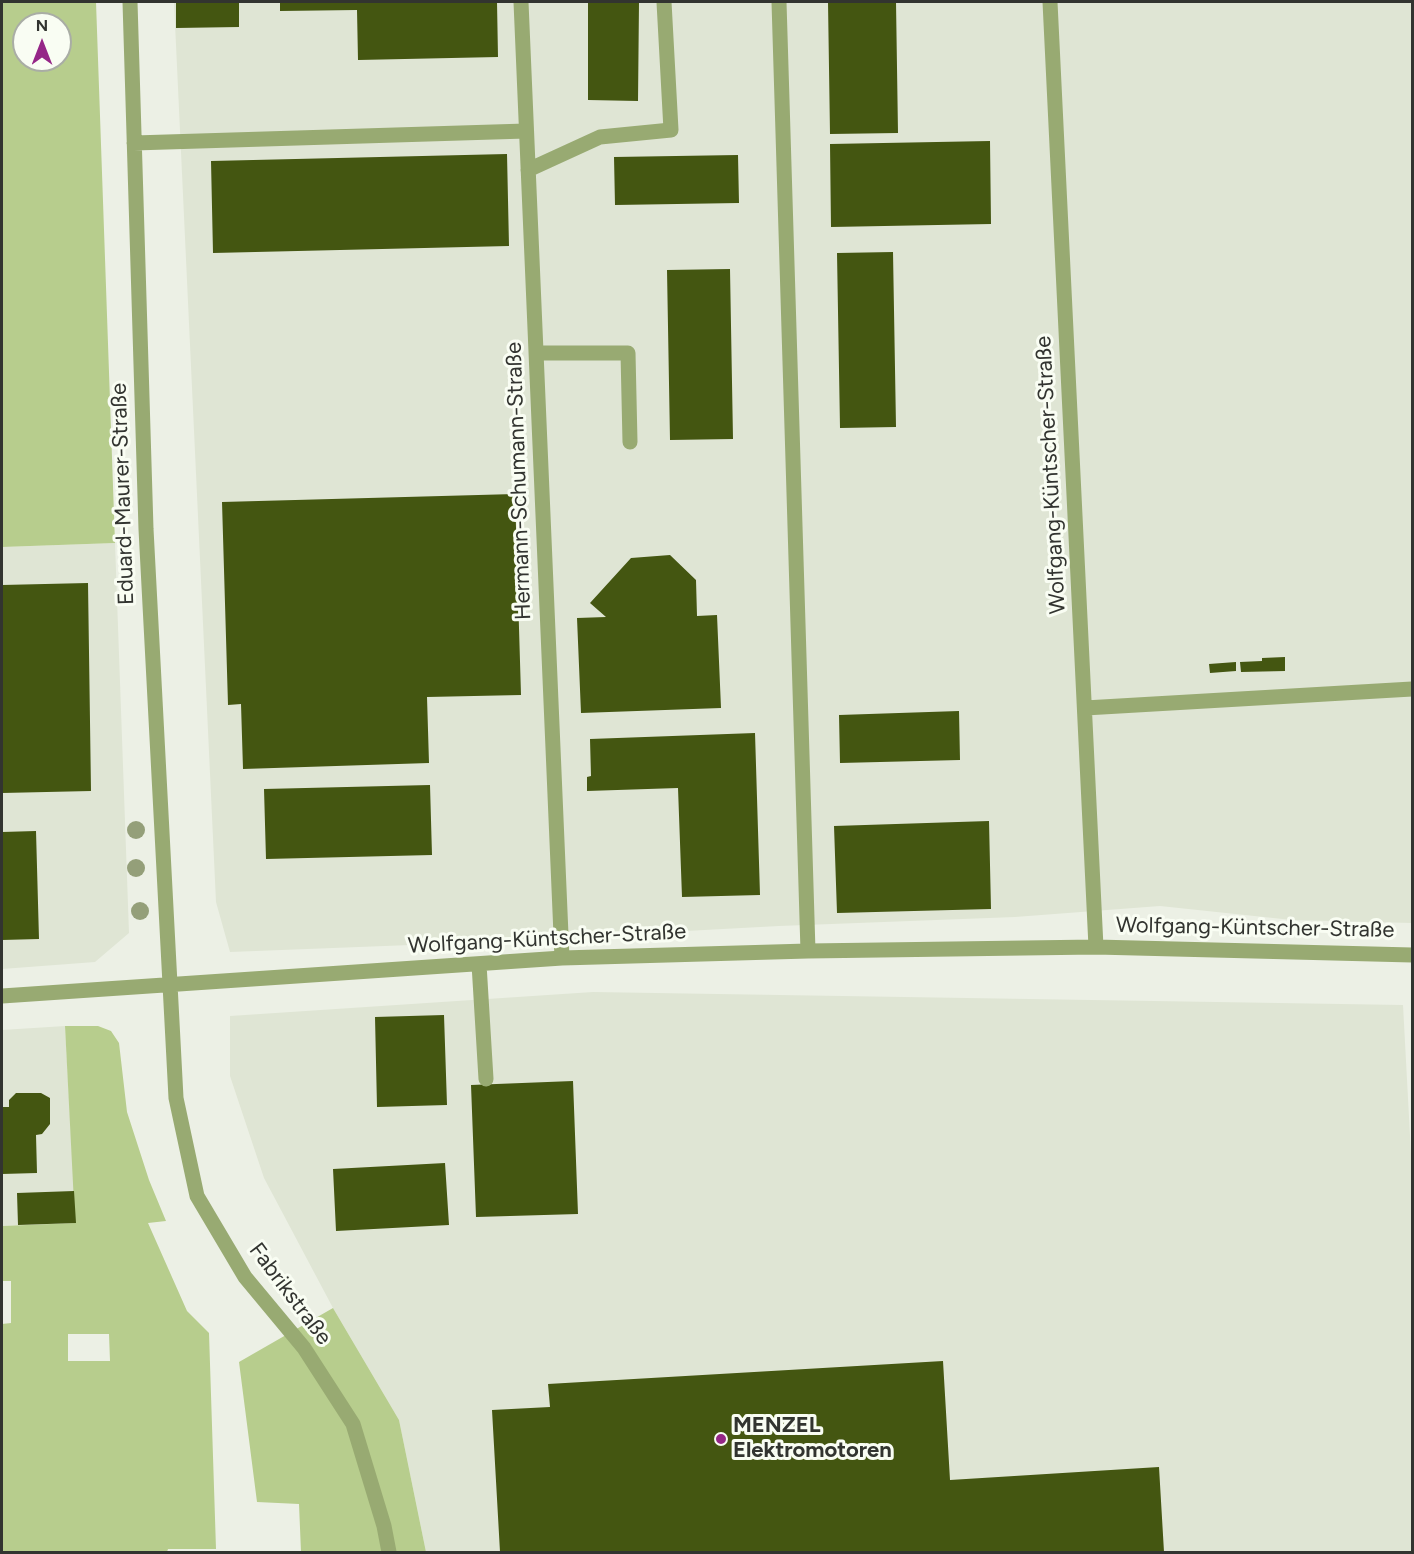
<!DOCTYPE html>
<meta charset="utf-8">
<style>
body{margin:0}
#map{position:relative;width:1414px;height:1554px;overflow:hidden;background:#ecf0e5;font-family:Figtree,sans-serif}
canvas{display:block}
.frame{position:absolute;inset:0;border:3px solid #323430;pointer-events:none}
.north{position:absolute;left:12px;top:12px;width:60px;height:60px;box-sizing:border-box;background:#f9fdf3;border:2px solid #a9ada5;border-radius:50%;rotate:0deg;font-size:16px;font-weight:700;line-height:24px;text-align:center;color:#323430}
.north::after{content:'';display:block;margin:auto;width:21px;height:27px;background:#952687;clip-path:polygon(50% 0,100% 100%,50% 72%,0 100%)}
</style>
<div id="map">
<canvas width="1414" height="1554"></canvas>
<div class="frame"></div>
<div class="north">N</div>
</div>
<script>
const ctx = document.querySelector('canvas').getContext('2d');
ctx.lineJoin = 'round';
function paint(path, color) { ctx.fillStyle = color; ctx.fill(path, 'evenodd'); }
function strokePath(path, color, width, dash) { ctx.strokeStyle = color; ctx.lineWidth = width; ctx.lineCap = dash ? 'butt' : 'round'; ctx.setLineDash(dash || []); ctx.stroke(path); }
function label(font, color, halo, rows, align = 'center') {
  ctx.font = font + ' Figtree,sans-serif'; ctx.lineWidth = 6; ctx.setLineDash([]); ctx.textBaseline = 'middle'; ctx.strokeStyle = halo; ctx.fillStyle = color; for (const [text, x, y, turn = 0] of rows) {
    ctx.save(); ctx.translate(x, y); ctx.rotate((+turn || 0) * Math.PI / 180); ctx.textAlign = isNaN(turn) ? turn : align; if (halo) ctx.strokeText(text, 0, 0); ctx.fillText(text, 0, 0); ctx.restore();
  }
}
paint(new Path2D(`
 M174 2H1412V923L1292 920 1160 906 1015 917 779 926 462 943 230 952 216 902Z
 M115 543 129 933 95 962 2 969V547Z
 M593 992 1403 1005 1412 1173V1552H426L399 1420 333 1308 264 1178 230 1076V1016Z
 M65 1026 76 1223 2 1226V1030Z`), '#dfe5d4');
paint(new Path2D(`
 M2 2H96L115 543 2 547ZM24 24H60V60H24Z
 M65 1026H98L111 1031 119 1043 127 1112 149 1180 166 1221 148 1223 187 1311 209 1333 216 1549H168L167 1552H2V1324L11 1323V1281H2V1226L75 1223ZM109 1334 110 1361H68V1334Z
 M333 1308 399 1420 426 1552H301L299 1504 257 1502 239 1362Z`), '#b7cd8d');
paint(new Path2D(`
 M176 2H239V27L176 28Z
 M280 2H497L498 57 358 60 357 10 280 11Z
 M588 2H639L638 101 588 100Z
 M828 2H896L898 133 830 134Z
 M990 141 991 224 831 227 830 144Z
 M507 154 509 246 213 253 211 161Z
 M738 155 739 203 615 205 614 157Z
 M893 252 896 427 840 428 837 253Z
 M730 269 733 439 670 440 667 270Z
 M515 494 521 695 427 697 429 763 243 769 241 704 228 705 222 502Z
 M670 555 696 580 697 616 717 615 721 708 581 713 577 618 606 617 590 603 631 558Z
 M88 583 91 791 2 793V585Z
 M1285 657V671L1241 672 1240 662 1262 661V658Z
 M1236 662V671L1210 673 1209 664Z
 M959 711 960 760 840 763 839 715Z
 M755 733 760 895 682 897 678 788 587 791V777L591 776 590 739Z
 M430 785 432 855 266 859 264 789Z
 M989 821 991 909 837 913 834 826Z
 M36 831 39 939 2 940V832Z
 M444 1015 447 1105 377 1107 375 1017Z
 M573 1081 578 1214 476 1217 471 1085Z
 M16 1093H41L50 1098V1124L42 1134 36 1135 37 1173 2 1174V1107H9V1100Z
 M445 1163 449 1225 336 1231 333 1169Z
 M74 1191 76 1223 18 1225 17 1193Z
 M943 1361 950 1480 1159 1467 1164 1552H500L492 1410 550 1407 548 1384Z`), '#445611');
strokePath(new Path2D(`
 M130 2 146 529 176 1098 197 1196 245 1277 304 1348 353 1424 384 1526 389 1552
 M521 2 562 958
 M779 2 808 951
 M1050 2 1096 947
 M134 143 526 131
 M528 170 600 137 671 130 664 2
 M536 353H628L630 442
 M1085 708 1412 689
 M479 964 486 1079
 M2 996 562 958 808 951 1096 947 1412 955`), '#98aa72', 15);
ctx.fillStyle = '#949f79';
for (const [x, y] of [
 [136,830],
 [136,868],
 [140,911]
]) { ctx.beginPath(); ctx.arc(x, y, 9, 0, 2 * Math.PI); ctx.fill(); }
for (const [x, y, r, color] of [
 [721,1439,6,"#952687"]
]) { const dot = new Path2D(); dot.arc(x, y, r, 0, 2 * Math.PI); ctx.fillStyle = color; ctx.fill(dot); strokePath(dot, '#f9fdf3', 2); }
label('22px', '#323430', '#f9fdf3', [
 ["Wolfgang-Küntscher-Straße",1051,475,-93],
 ["Hermann-Schumann-Straße",519,481,-92],
 ["Eduard-Maurer-Straße",123,494,-92],
 ["Wolfgang-Küntscher-Straße",1255,928,1],
 ["Wolfgang-Küntscher-Straße",547,939,-3],
 ["Fabrikstraße",290,1294,53]
]);
label('bold 22px', '#323430', '#f9fdf3', [
 ["MENZEL",733,1426],
 ["Elektromotoren",733,1451]
], 'left');
</script>
